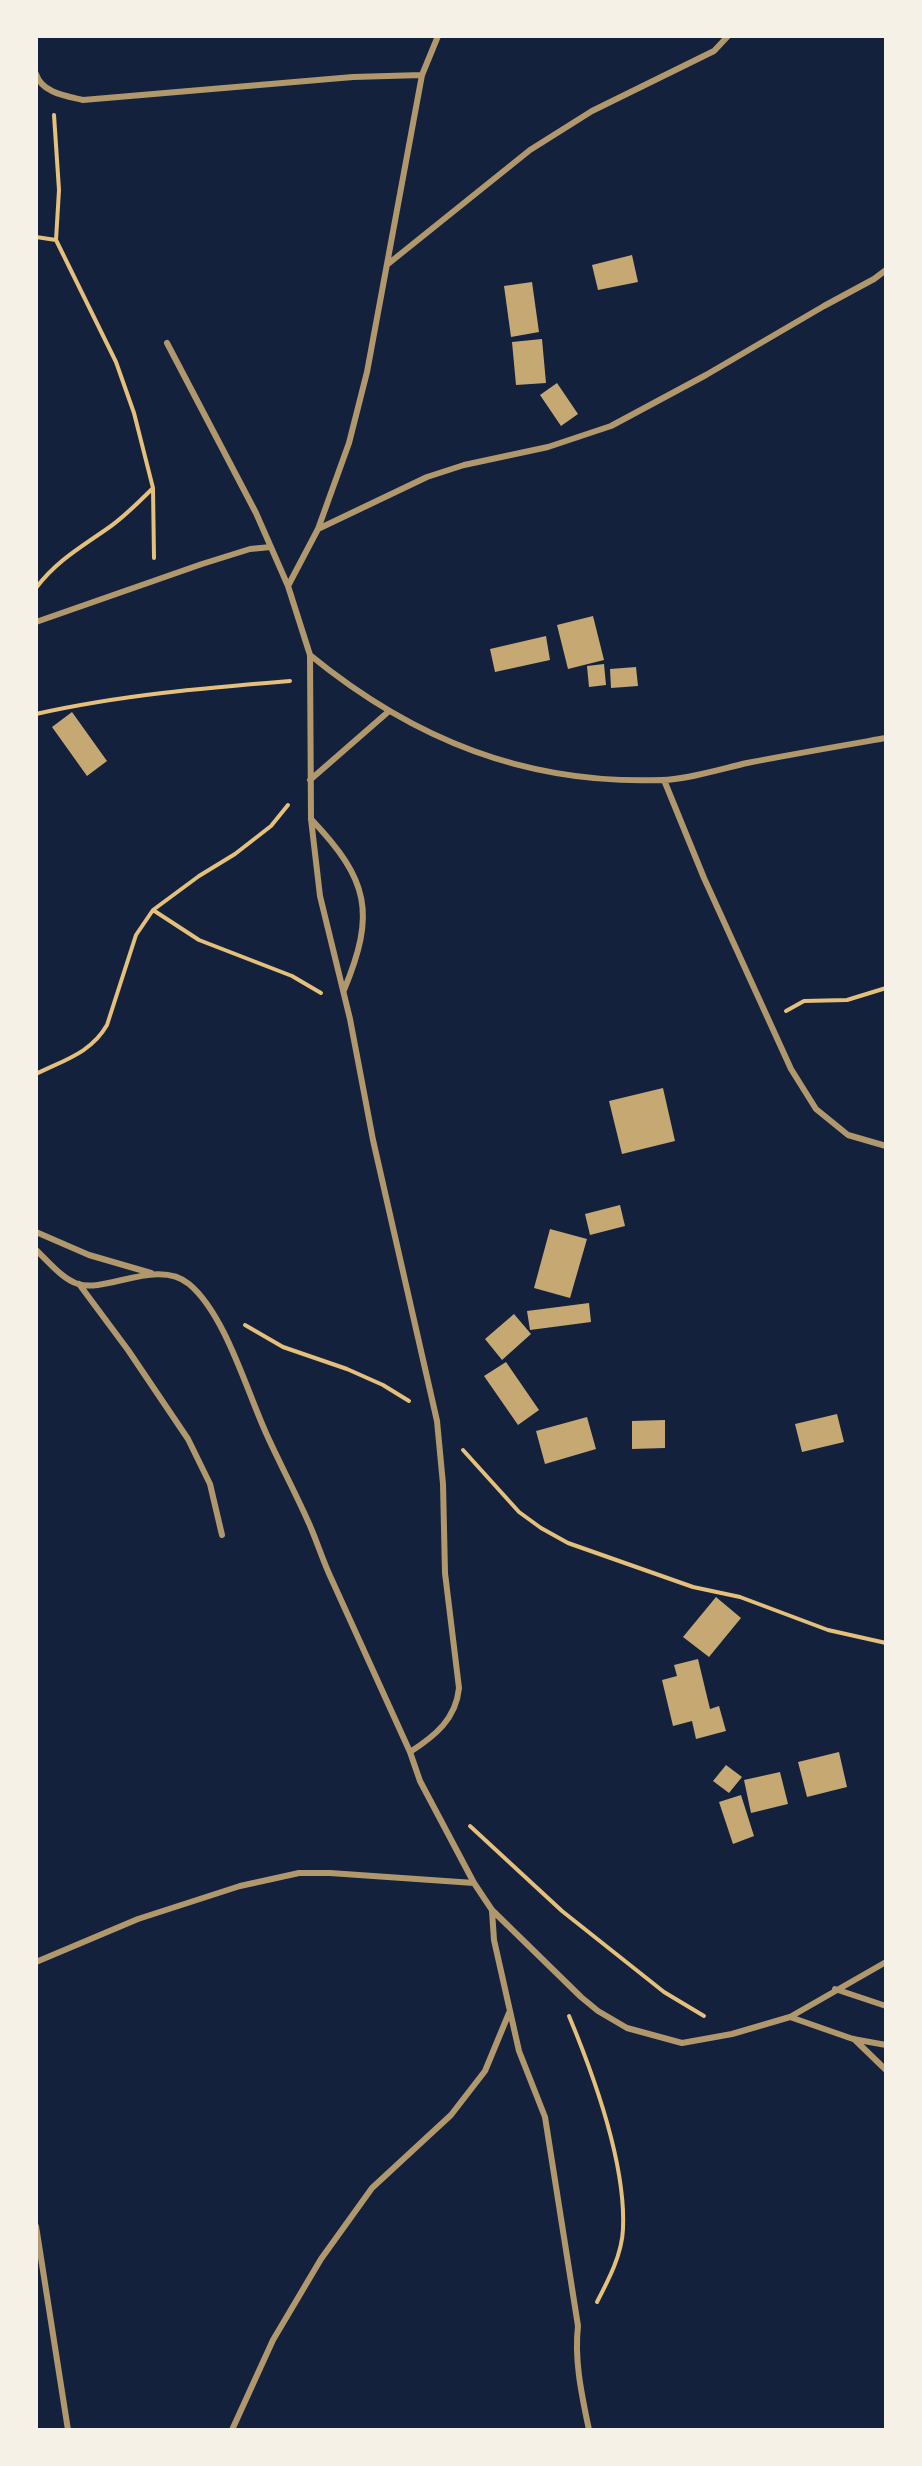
<!DOCTYPE html>
<style>
body{margin:0}
#map{position:relative;width:922px;height:2466px;overflow:hidden;background:#14213d;font-family:"Noto Sans",sans-serif}
canvas{display:block}
.frame{position:absolute;inset:0;border:38px solid #f6f1e7;pointer-events:none}
</style>
<div id="map">
<canvas width="922" height="2466"></canvas>
<div class="frame"></div>
</div>
<script>
const ctx = document.querySelector('canvas').getContext('2d');
ctx.lineJoin = 'round';
function paint(path, color) { ctx.fillStyle = color; ctx.fill(path, 'evenodd'); }
function strokePath(path, color, width, dash) { ctx.strokeStyle = color; ctx.lineWidth = width; ctx.lineCap = dash ? 'butt' : 'round'; ctx.setLineDash(dash || []); ctx.stroke(path); }
paint(new Path2D(`
 M632 255 638 282 598 290 592 265Z
 M532 282 539 332 511 337 504 286Z
 M542 339 546 383 516 385 512 342Z
 M557 383 578 414 561 426 540 395Z
 M593 616 604 660 568 669 557 625Z
 M546 636 550 660 495 672 490 649Z
 M604 664 606 685 589 687 587 666Z
 M636 667 638 686 611 688 610 669Z
 M72 712 107 761 87 776 52 727Z
 M663 1088 675 1141 622 1154 609 1101Z
 M620 1205 625 1226 590 1235 585 1214Z
 M550 1229 587 1239 570 1298 534 1288Z
 M589 1303 591 1322 530 1330 527 1311Z
 M514 1314 531 1334 502 1360 485 1339Z
 M506 1362 539 1410 518 1425 484 1376Z
 M837 1414 844 1442 802 1452 795 1424Z
 M587 1417 596 1449 545 1464 536 1431Z
 M665 1420V1448L632 1449V1421Z
 M716 1597 741 1618 709 1657 683 1637Z
 M698 1659 710 1709 719 1706 726 1731 696 1739 692 1721 673 1726 662 1680 677 1676 674 1665Z
 M839 1752 847 1787 807 1797 798 1762Z
 M726 1765 742 1777 729 1793 713 1781Z
 M780 1772 788 1804 751 1813 744 1780Z
 M741 1795 754 1836 733 1844 719 1802Z`), '#c6a872');
strokePath(new Path2D(`
 M54 115 59 190 56 240
 M36 237 56 240 116 362 134 413 153 488 154 558
 M36 588C57 560 83 546 111 526 126 515 139 502 152 489
 M36 714C120 695 204 688 290 681
 M153 910 199 940 292 976 321 993
 M786 1011 804 1001 847 1000 886 988
 M36 1074C64 1060 91 1053 107 1025L136 935 153 910 199 876 235 854 271 826 288 805
 M245 1325 283 1347 347 1369 383 1385 409 1401
 M463 1450 519 1512 541 1528 568 1543 693 1587 740 1597 828 1630 886 1643
 M470 1826 562 1911 664 1992 704 2016
 M569 2016C594 2076 626 2163 623 2229 622 2254 609 2279 597 2302`), '#e5c07b', 4);
strokePath(new Path2D(`
 M36 74C42 93 66 96 83 100L353 77 422 75
 M388 264 530 150 592 111 714 51 728 36
 M167 343 256 513 288 586 310 655 311 819 320 896 350 1019 373 1140 437 1421 443 1484 445 1573 459 1688C456 1719 435 1736 410 1752
 M318 529 427 477 464 465 548 447 611 426 706 375 824 306 874 279 886 270
 M288 586 318 529 349 443 367 372 422 75 438 36
 M36 622 202 564 250 549 271 547
 M310 655C414 740 527 785 662 780 689 779 721 769 747 763 793 754 840 746 886 738
 M310 780 388 712
 M664 780 704 878 791 1069 816 1109 848 1135 886 1146
 M311 819C369 880 376 913 344 990
 M36 1232 89 1255 151 1273
 M36 1250C48 1261 62 1279 78 1284 106 1293 158 1258 189 1284 225 1314 246 1389 266 1433 279 1462 294 1490 307 1519 316 1538 322 1559 331 1578 357 1636 384 1694 410 1752L420 1781 474 1883 492 1910 581 1997 598 2011 627 2028 682 2043 732 2034 790 2017 886 1962
 M79 1284 128 1350 188 1439 210 1484 222 1535
 M492 1911 494 1940 519 2051 545 2117 578 2326C574 2361 582 2396 589 2430
 M36 1962 138 1919 240 1886 299 1873H330L474 1883
 M835 1989 886 2006
 M790 2017 853 2039 886 2045
 M854 2039 886 2070
 M36 2226 68 2430
 M232 2430 273 2340 321 2259 372 2188 451 2115 485 2071 509 2013`), '#b1986c', 6);
</script>
